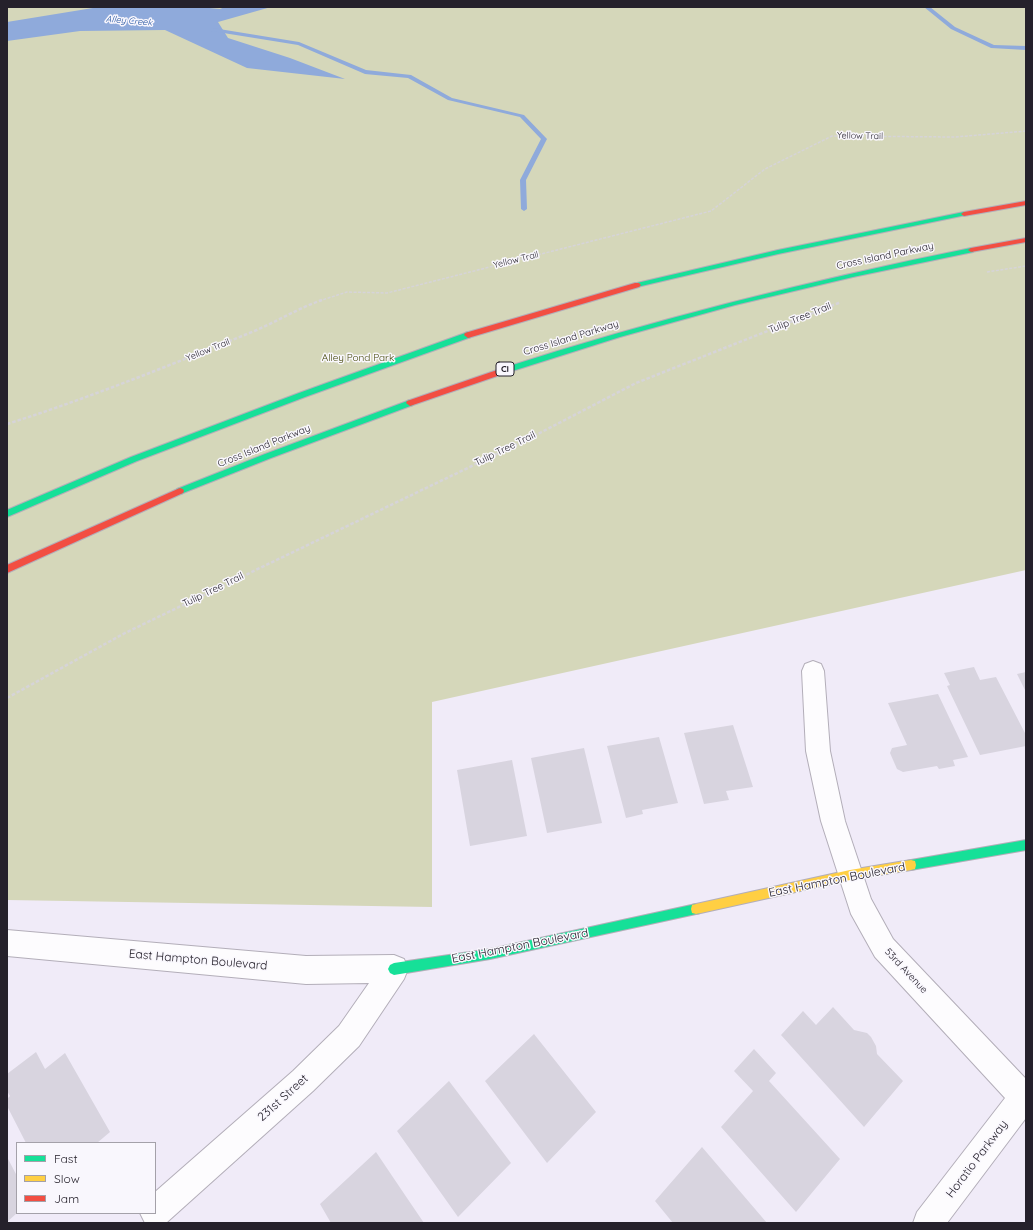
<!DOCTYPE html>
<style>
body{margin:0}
#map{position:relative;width:1033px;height:1230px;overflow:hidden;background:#f0ebf8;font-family:Quicksand,sans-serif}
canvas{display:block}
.frame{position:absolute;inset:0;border:8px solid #25212b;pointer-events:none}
.legend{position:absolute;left:16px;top:1142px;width:140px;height:72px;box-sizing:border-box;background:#f9f7fd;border:1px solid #a4a1a9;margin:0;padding:5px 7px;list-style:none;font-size:12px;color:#25212b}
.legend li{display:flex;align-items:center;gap:8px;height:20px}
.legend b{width:20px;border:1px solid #a4a1a9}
</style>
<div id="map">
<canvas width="1033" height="1230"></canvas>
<div class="frame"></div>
<ul class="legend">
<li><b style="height:5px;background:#16e098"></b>Fast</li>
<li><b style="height:5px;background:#ffcf43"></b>Slow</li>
<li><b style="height:5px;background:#f24e42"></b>Jam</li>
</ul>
</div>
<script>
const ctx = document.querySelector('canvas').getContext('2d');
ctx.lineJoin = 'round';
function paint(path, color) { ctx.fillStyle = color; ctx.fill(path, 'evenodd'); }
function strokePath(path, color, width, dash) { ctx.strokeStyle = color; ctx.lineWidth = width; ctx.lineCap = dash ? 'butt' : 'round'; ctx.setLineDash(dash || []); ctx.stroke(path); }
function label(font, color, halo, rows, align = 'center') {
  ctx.font = font + ' Quicksand,sans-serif'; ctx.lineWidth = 3; ctx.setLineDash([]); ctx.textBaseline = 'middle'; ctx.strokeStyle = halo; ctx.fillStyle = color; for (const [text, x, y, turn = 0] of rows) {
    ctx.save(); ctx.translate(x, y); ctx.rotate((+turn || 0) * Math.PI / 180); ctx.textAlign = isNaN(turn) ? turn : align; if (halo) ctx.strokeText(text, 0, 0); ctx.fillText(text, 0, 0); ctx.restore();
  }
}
paint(new Path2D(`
 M7 7H1026V570L432 702V907L7 900Z`), '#d5d7ba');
paint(new Path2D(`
 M99 7H199L220 9 225 7H271L218 22 228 38 290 58 345 79 247 68 165 30 80 31 7 41V22Z`), '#8faadb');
paint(new Path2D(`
 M924 7H930L955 27 994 45 1026 46V50L991 48 951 29Z
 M213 28 299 42 366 70 411 75 452 98 524 115 547 139 526 180 527 209 524 211 521 209 520 180 541 139 520 117 448 100 408 78 365 74 298 45 211 31 210 30Z`), '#8faadb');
paint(new Path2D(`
 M974 667 980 680 996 677 1026 735V746L980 755 947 686 950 685 944 673Z
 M1026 672V692L1017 674Z
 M938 694 968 757 953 760 955 766 939 769 937 766 903 772 897 769 890 753 892 748 907 745 888 703Z
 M733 725 753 787 726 791 729 800 704 804 684 733Z
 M659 737 678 803 642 810 643 814 626 818 607 746Z
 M584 748 602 823 547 833 531 758Z
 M512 760 527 836 470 846 457 770Z
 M833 1007 854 1030 867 1033 871 1037 876 1046 877 1054 903 1081 864 1127 781 1035 803 1011 816 1025Z
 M534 1034 596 1112 547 1163 485 1081Z
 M754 1049 776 1073 769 1081 840 1159 796 1212 721 1127 753 1091 734 1071Z
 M36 1052 45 1069 65 1053 110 1132 97 1143H26L7 1106V1099L10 1096 7 1091V1074Z
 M449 1081 511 1163 458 1217 397 1131Z
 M702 1147 767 1223H673L655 1201Z
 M376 1152 407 1198 424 1223H331L320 1204Z
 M7 1157 17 1176V1213L7 1222Z`), '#d8d4df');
const street = new Path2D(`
 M813 661 821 664 824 671 830 751 845 821 871 899 893 939 1026 1079V1118L947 1223H913L917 1212 1005 1098 875 957 851 914 821 821 806 751 802 671 805 664Z
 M7 930 306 956 394 955 404 959 408 969 404 979 359 1046 313 1091 166 1223H145L140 1213H155V1192L293 1071 339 1026 369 983 306 984 7 956Z`);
const fast = new Path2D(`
 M964 212 966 213V215L778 254 637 287 633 285 637 283 778 250Z
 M971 248 974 250 973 252 853 277 735 305 620 337 503 374 499 371 500 369C655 319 812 280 971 248Z
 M468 332 471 333V337L305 397 137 461 7 517V510L131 457 299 393Z
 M410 400 414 403 413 405 271 458 183 493 180 494 176 491 177 489 265 454Z
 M1026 840V850L911 870 907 869 906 865 907 861 911 860Z
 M696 904 700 905 701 909 700 913 696 914 490 959 394 975 390 973 388 969 390 965 394 963 490 949Z`);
const slow = new Path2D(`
 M911 860 915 861 916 865 915 869 911 870 850 880 696 914 692 913 691 909 692 905 696 904 850 870Z`);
const jam = new Path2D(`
 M1026 201V205L964 216 961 214 964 212Z
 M1026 238V242L971 252 968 250 971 248Z
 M635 283H639L641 285 639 287 468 338 464 335 465 333Z
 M503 368 507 371 506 373 410 406 406 403 407 401Z
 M180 488 183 489 184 491 183 493 7 573V565Z`);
strokePath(street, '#b3aeb9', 2);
strokePath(fast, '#b3aeb9', 2);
strokePath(slow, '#b3aeb9', 2);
strokePath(jam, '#b3aeb9', 2);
strokePath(new Path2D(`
 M987 272 1026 266
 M319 301 347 292 387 293 711 211 765 169 832 136 955 137 1026 131`), '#d6d4d8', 1.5, [3, 1.5]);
strokePath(new Path2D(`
 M7 424C89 398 168 366 247 334 273 324 296 309 322 300
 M7 698 125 633 532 437 636 383 841 302`), '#d6d4d8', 2.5, [3.5, 2]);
paint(street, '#fdfcfe');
paint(fast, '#16e098');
paint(slow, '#ffcf43');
paint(jam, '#f24e42');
label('italic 9px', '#1f509d', '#f9f7fd', [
 ["Alley Creek",129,21,5]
]);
label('9px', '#25212b', '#f9f7fd', [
 ["Yellow Trail",860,136,1],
 ["Yellow Trail",516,260,-14],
 ["Yellow Trail",208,350,-22]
]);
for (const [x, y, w] of [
 [505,369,18]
]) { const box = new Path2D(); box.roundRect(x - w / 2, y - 7, w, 14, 3); ctx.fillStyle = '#f9f7fd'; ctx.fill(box); strokePath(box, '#25212b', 1); }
label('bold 9px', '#25212b', null, [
 ["CI",505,369]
]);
label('10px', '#25212b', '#f9f7fd', [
 ["Cross Island Parkway",885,256,-12],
 ["Tulip Tree Trail",800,318,-22],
 ["Cross Island Parkway",571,338,-17],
 ["Cross Island Parkway",264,446,-22],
 ["Tulip Tree Trail",505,449,-26],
 ["Tulip Tree Trail",213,590,-26],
 ["53rd Avenue",906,971,47]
]);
label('10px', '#454909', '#f9f7fd', [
 ["Alley Pond Park",358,358]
]);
label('12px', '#25212b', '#f9f7fd', [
 ["East Hampton Boulevard",837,880,-11],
 ["East Hampton Boulevard",520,946,-11],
 ["East Hampton Boulevard",198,960,5],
 ["231st Street",283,1098,-42],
 ["Horatio Parkway",977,1159,-53]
]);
</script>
